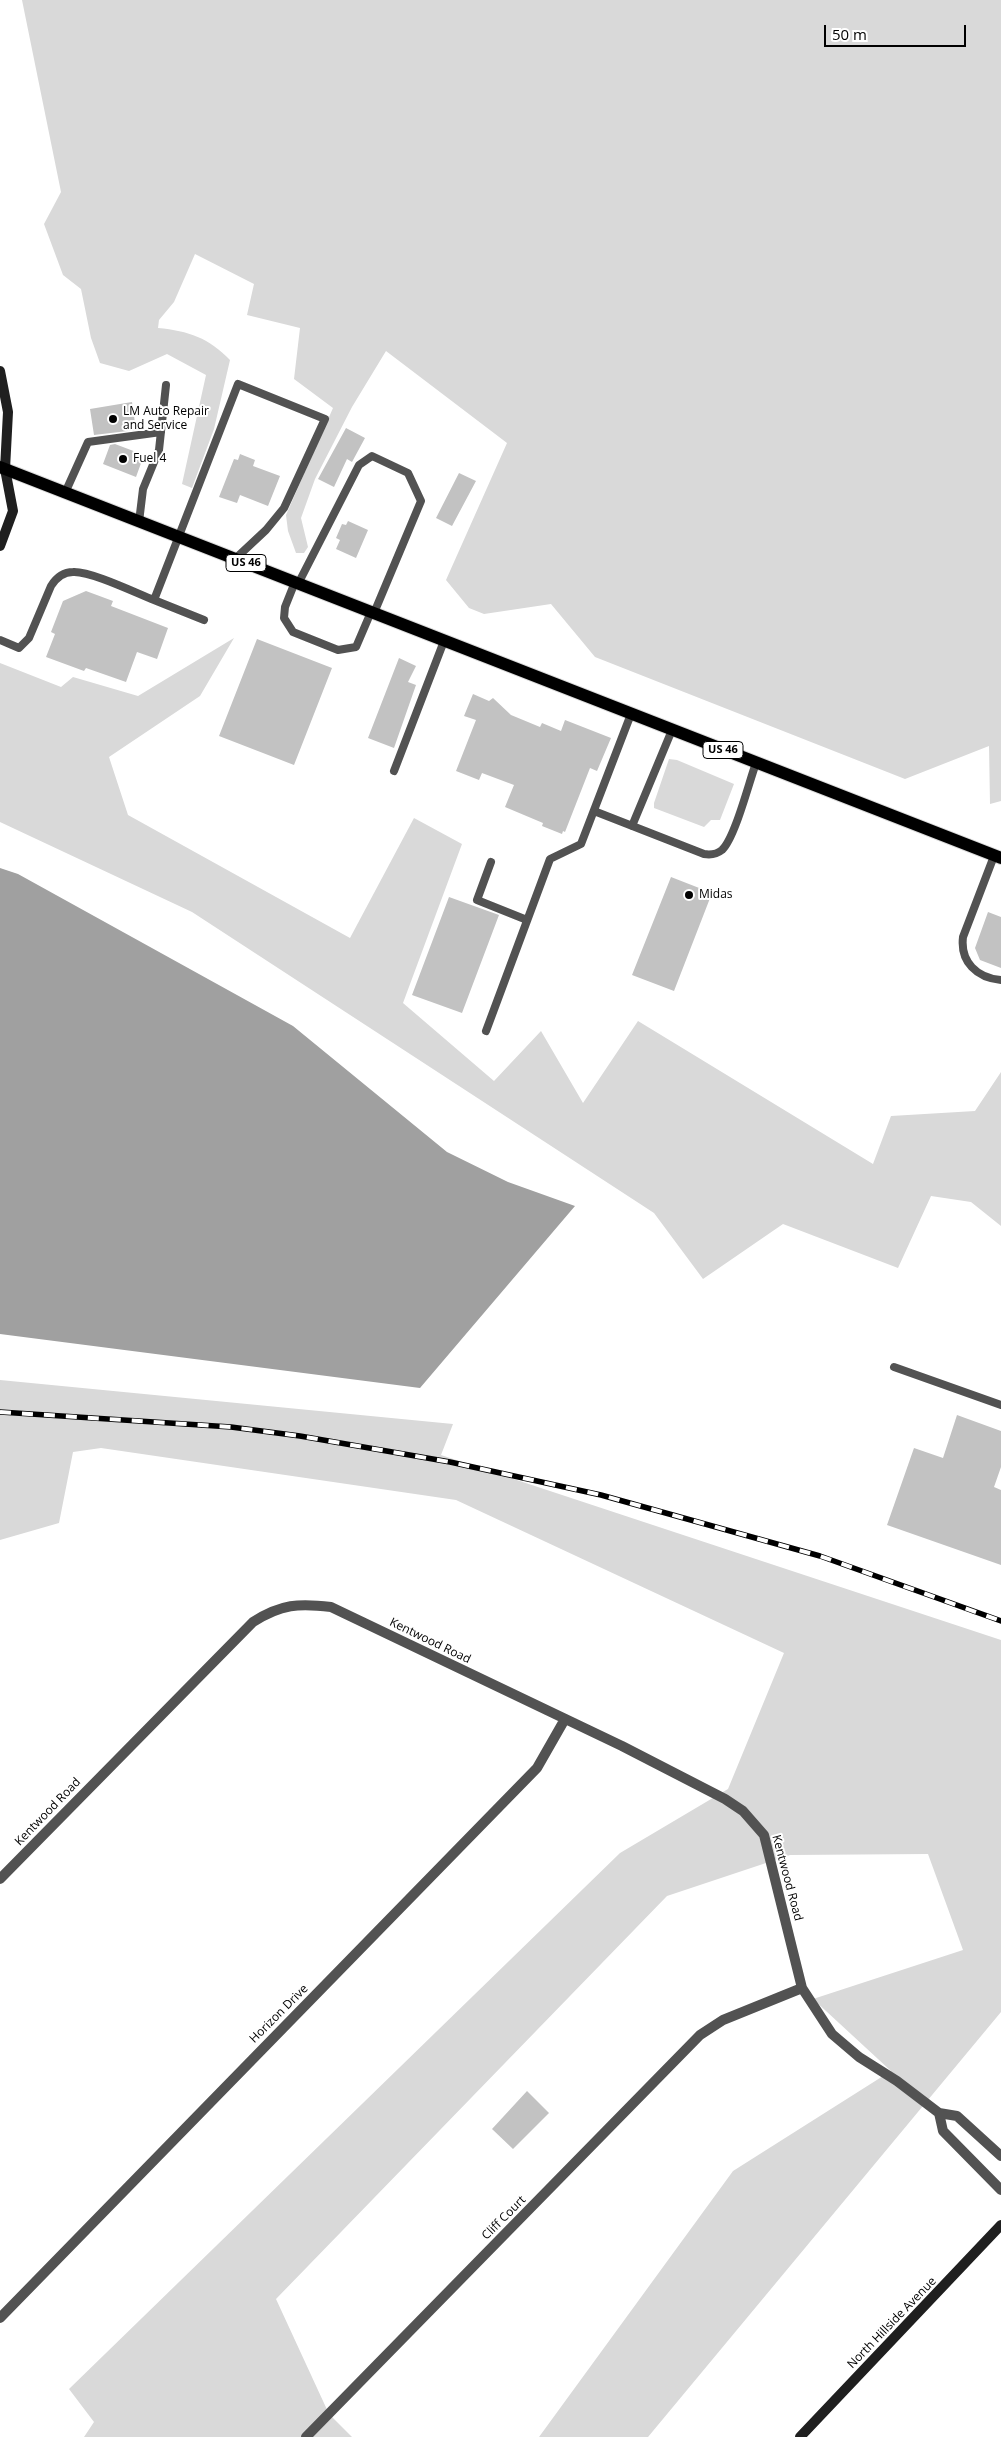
<!DOCTYPE html>
<style>
body{margin:0}
#map{position:relative;width:1001px;height:2437px;overflow:hidden;background:#fff;font-family:"Open Sans",sans-serif}
canvas{display:block}
.scale{position:absolute;left:824px;top:25px;width:142px;height:22px;box-sizing:border-box;border:2px solid #000;border-top:0;padding-left:6px;font-size:15px;line-height:18px;white-space:nowrap;color:#000;-webkit-text-stroke:4px #fff;paint-order:stroke}
</style>
<div id="map">
<canvas width="1001" height="2437"></canvas>
<div class="scale">50 m</div>
</div>
<script>
const ctx = document.querySelector('canvas').getContext('2d');
ctx.lineJoin = 'round';
function paint(path, color) { ctx.fillStyle = color; ctx.fill(path, 'evenodd'); }
function strokePath(path, color, width, dash) { ctx.strokeStyle = color; ctx.lineWidth = width; ctx.lineCap = dash ? 'butt' : 'round'; ctx.setLineDash(dash || []); ctx.stroke(path); }
function label(font, color, halo, rows, align = 'center') {
  ctx.font = font + ' "Open Sans",sans-serif'; ctx.lineWidth = 4; ctx.setLineDash([]); ctx.textBaseline = 'middle'; ctx.strokeStyle = halo; ctx.fillStyle = color; for (const [text, x, y, turn = 0] of rows) {
    ctx.save(); ctx.translate(x, y); ctx.rotate((+turn || 0) * Math.PI / 180); ctx.textAlign = isNaN(turn) ? turn : align; if (halo) ctx.strokeText(text, 0, 0); ctx.fillText(text, 0, 0); ctx.restore();
  }
}
paint(new Path2D(`
 M22 0H1001V801L990 804 989 746 905 779 595 657 551 604 484 614 469 608 446 580 507 443 386 351 352 407 315 479 301 518 308 547 304 553H296L288 531 286 515 333 408 294 379 300 328 247 315 254 284 195 254 174 302 159 320 158 328C189 331 209 338 230 360L214 429 192 488 182 484 206 375 167 354 129 371 100 363 91 338 81 289 63 275 44 224 61 192Z
 M234 638 200 696 109 757 128 815 350 938 414 818 462 844 403 1003 494 1081 541 1031 583 1103 638 1021 873 1164 891 1116 975 1111 1001 1072V1226L971 1202 931 1196 898 1268 783 1224 703 1279 654 1213 192 912 0 822V663L61 687 73 677 138 696Z
 M669 759 677 760 734 784 720 820H711L704 827 654 808V803Z
 M0 1380 453 1424 441 1455 1001 1640V2012L648 2437H539L733 2171 891 2071 813 1999 963 1950 928 1854 790 1855 667 1896 276 2299 329 2414 352 2437H84L94 2422 69 2389 620 1853 728 1789 784 1653 456 1500 101 1448 73 1452 59 1523 0 1540Z`), '#d9d9d9');
paint(new Path2D(`
 M0 868 18 874 293 1026 447 1152 508 1182 575 1206 420 1388 0 1334Z`), '#a0a0a0');
paint(new Path2D(`
 M132 402 136 430 94 435 90 409Z
 M346 428 365 438 352 462 347 459 334 487 318 479Z
 M115 444 144 455 136 477 103 464 110 445Z
 M240 454 255 460 253 466 280 476 268 506 240 495 237 503 219 497 234 459 238 460Z
 M459 473 476 481 452 526 436 518Z
 M348 521 368 530 356 558 336 549 340 540 336 538 342 524 346 525Z
 M86 591 113 601 111 606 168 628 157 659 137 652 126 682 86 668 84 671 46 657 55 634 51 632 63 601Z
 M257 639 332 668 294 765 219 736Z
 M399 658 416 666 408 682 416 685 394 748 368 738Z
 M473 694 489 701 493 698 511 715 540 727 542 723 561 731 565 720 611 738 597 771 590 768 565 832 563 831 562 834 542 826 543 823 505 807 514 785 482 773 479 780 456 771 476 720 464 716Z
 M671 877 712 893 674 991 632 975Z
 M449 897 499 915 462 1013 412 995Z
 M988 912 1001 917V968L980 960 975 948Z
 M957 1415 1001 1431V1467L994 1487 1001 1490V1565L887 1525 914 1448 943 1458Z
 M527 2091 549 2113 513 2149 492 2129Z`), '#c2c2c2');
const primary = new Path2D(`
 M0 467 1001 858`);
strokePath(primary, '#dbdbdb', 14);
strokePath(new Path2D(`
 M65 493 88 442 161 432
 M139 522 143 489 159 450 166 385
 M295 582 285 607 284 618 293 632 338 650 356 647 371 612
 M298 584 359 465 372 456 408 473 421 501 374 613
 M204 620 154 600 238 384 325 419 284 508 266 530 235 559
 M0 640 19 648 29 638 51 586C56 578 63 572 73 572 91 571 136 593 154 600
 M394 771 444 641
 M594 811 704 854C710 855 717 854 722 850 735 838 749 782 756 763
 M632 826 672 730
 M994 856 963 937C960 962 977 978 1001 980
 M491 862 477 900 527 920
 M486 1031 550 859 581 844 631 714
 M894 1367 1001 1405`), '#525252', 8);
strokePath(new Path2D(`
 M0 1879 253 1622C281 1604 299 1603 331 1607L622 1746 725 1799 743 1811 764 1835 802 1988 832 2034 859 2057 897 2081 939 2113 957 2116 1001 2156
 M939 2113 943 2131 1001 2190
 M0 2318 537 1768 565 1719
 M306 2437 700 2035 723 2020 802 1988`), '#525252', 10);
strokePath(new Path2D(`
 M0 371 8 412 5 469 13 511 0 546
 M800 2437 1001 2225`), '#1f1f1f', 10);
strokePath(primary, '#000', 12);
const rail = new Path2D(`
 M0 1412 231 1427 300 1436 450 1462 601 1495 820 1556 1001 1621`);
strokePath(rail, '#000', 5.5);
strokePath(rail, '#fff', 4, [11]);
for (const [x, y, r, color] of [
 [113,419,5,"#000"],
 [123,459,5,"#000"],
 [689,895,5,"#000"]
]) { const dot = new Path2D(); dot.arc(x, y, r, 0, 2 * Math.PI); ctx.fillStyle = color; ctx.fill(dot); strokePath(dot, '#fff', 2); }
for (const [x, y, w] of [
 [246,563,40],
 [723,750,40]
]) { const box = new Path2D(); box.roundRect(x - w / 2, y - 8.5, w, 17, 4); ctx.fillStyle = '#fff'; ctx.fill(box); strokePath(box, '#000', 1); }
label('bold 11px', '#000', null, [
 ["US 46",246,563],
 ["US 46",723,750]
]);
label('12px', '#000', '#fff', [
 ["LM Auto Repair",123,412],
 ["and Service",123,426],
 ["Fuel 4",133,459],
 ["Midas",699,895]
], 'left');
label('12px', '#000', '#fff', [
 ["Kentwood Road",430,1641,26],
 ["Kentwood Road",48,1812,-46],
 ["Kentwood Road",787,1878,75],
 ["Horizon Drive",279,2014,-45],
 ["Cliff Court",504,2218,-45],
 ["North Hillside Avenue",892,2323,-46]
]);
</script>
